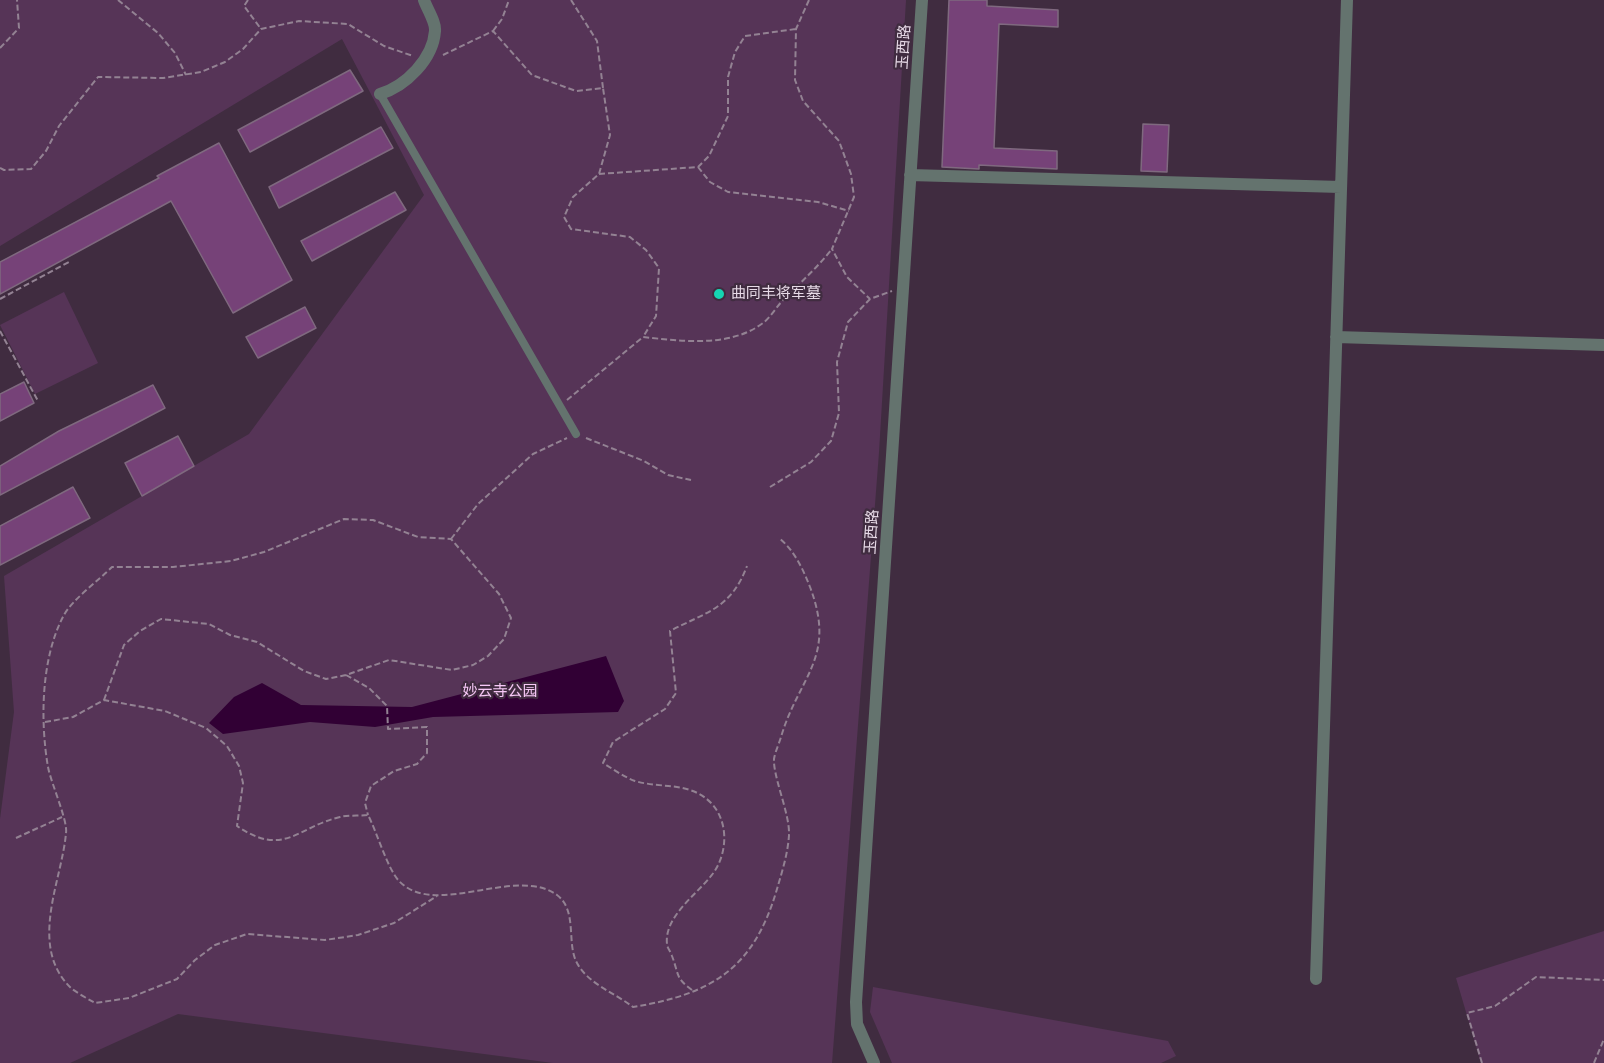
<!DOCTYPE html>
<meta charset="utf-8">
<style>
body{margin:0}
canvas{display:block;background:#402c40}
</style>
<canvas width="1604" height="1063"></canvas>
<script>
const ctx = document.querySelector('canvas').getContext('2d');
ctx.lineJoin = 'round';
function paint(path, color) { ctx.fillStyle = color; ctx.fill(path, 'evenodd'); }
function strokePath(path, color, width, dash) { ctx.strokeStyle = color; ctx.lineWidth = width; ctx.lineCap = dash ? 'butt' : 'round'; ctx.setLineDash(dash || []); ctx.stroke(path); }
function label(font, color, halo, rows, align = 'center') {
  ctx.font = font + ' Rubik,"Noto Sans SC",sans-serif'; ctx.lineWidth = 4.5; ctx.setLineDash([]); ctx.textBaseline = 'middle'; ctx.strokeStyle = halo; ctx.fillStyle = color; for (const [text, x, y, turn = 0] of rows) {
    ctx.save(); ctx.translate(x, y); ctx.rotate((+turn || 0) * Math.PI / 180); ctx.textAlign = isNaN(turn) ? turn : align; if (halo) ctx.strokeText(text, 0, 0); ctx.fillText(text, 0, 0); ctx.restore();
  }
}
paint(new Path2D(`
 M0 0H906L879 452 832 1063H553L178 1014 70 1063H0V819L14 712 4 576 249 434 424 195 342 39 0 246Z
 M64 292 98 363 35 394 0 325Z
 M1604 931V1063H1481L1456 978Z
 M873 987 1168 1041 1176 1056 1161 1063H892L870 1012Z`), '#563457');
paint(new Path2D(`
 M606 656 624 701 618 712 433 717 375 727 310 722 223 734 209 723 234 697 262 683 301 705 412 707Z`), '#310034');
const building = new Path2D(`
 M949 0H987V6L1058 10V27L999 24 994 148 1057 151V169L979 165V169L942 167Z
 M350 70 363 91 250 152 238 130Z
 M1143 124 1169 125 1167 172 1141 171Z
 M381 127 393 148 279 208 269 187Z
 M219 143 292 280 233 313 171 201 0 294V262L159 178 157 176Z
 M395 192 406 210 312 261 301 241Z
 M305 307 316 328 258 358 246 337Z
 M24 382 34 403 0 421V394Z
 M153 385 165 408 0 495V466L59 431Z
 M178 436 194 466 142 496 125 463Z
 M73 487 90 518 0 565V526Z`);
paint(building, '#764278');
strokePath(building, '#7f697f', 1.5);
strokePath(new Path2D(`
 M118 0 158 33 175 53 186 75
 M248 0 244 6 261 29
 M571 0 597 41 603 88
 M809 0 796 29 795 80 803 101 839 141 851 174 854 197 832 249 847 277 870 299
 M493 31 502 19 509 0
 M0 48 19 28 17 0
 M443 55 493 31 532 75 576 91 603 88 610 135 599 174 573 197 564 217 571 229 630 237 646 250 659 268 656 316 643 337
 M698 167 710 182 728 192 818 202 849 211
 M0 168 4 170 31 169 46 151 59 126 98 77 163 78 201 72 225 62 243 49 261 29 299 21 348 24 384 46 413 56
 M599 174 698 167 709 156 728 116V77L735 52 745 36 796 29
 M0 299 69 262
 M0 331 38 401
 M567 400 643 337C681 341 730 348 763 323 771 317 777 306 784 299 801 282 817 268 832 249
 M586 438 644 461 668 475 691 480
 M770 487 811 462 831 441 839 413 837 362 848 322 870 299 892 291
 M451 539 478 504 533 454 567 438
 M346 675 369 688 387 706 388 729 427 727V753L417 764 394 771 371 786 365 803 368 815
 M104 700 124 645 140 631 161 619 209 624 230 635 257 642 304 671 326 679 346 675 389 660 452 670 473 665 488 656 504 639 511 618 499 594 451 539 418 537 373 520 344 519 264 552 231 561 173 567H112C99 580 72 600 64 615 41 657 40 721 48 767 51 783 68 821 66 833 62 881 27 947 72 989 79 994 88 999 95 1003L129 998 177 979 195 960 215 945 247 934 325 940 358 935 394 923 437 896
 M45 722 73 717 104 700 165 711 206 728 227 746 239 766 243 783 237 826C284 858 297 827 340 817 348 815 359 816 368 815 377 832 387 868 399 881 435 919 516 865 557 895 578 911 566 943 577 963 588 984 615 993 633 1007 713 994 754 968 777 889 782 872 788 853 789 835 790 814 773 777 774 759 775 752 779 744 781 737 799 676 837 658 810 587 803 569 794 550 779 538
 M16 838 62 817
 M692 990C675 978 679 974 672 956 671 952 667 948 667 944 664 917 696 895 711 876 727 857 730 824 712 804 691 781 662 789 635 781 624 777 613 769 603 763L613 742 665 709 676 693 670 631C706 612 731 609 747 566
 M1482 1063 1467 1013 1495 1006 1536 977 1604 980
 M1594 1063 1604 1039`), '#938293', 2, [6, 3]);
strokePath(new Path2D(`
 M380 94 576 434`), '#64736e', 8);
strokePath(new Path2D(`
 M380 94C406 86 433 59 435 31 436 22 427 9 424 0
 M910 175 1341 187
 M1336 337 1604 345
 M1316 979 1347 0
 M874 1063 857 1024 856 1002 922 0`), '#64736e', 12);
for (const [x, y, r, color] of [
 [719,294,6,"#15d5b3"]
]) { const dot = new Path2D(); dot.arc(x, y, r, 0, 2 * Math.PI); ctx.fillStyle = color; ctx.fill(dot); strokePath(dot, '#402c40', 2); }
label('15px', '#e7dae7', '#402c40', [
 ["玉西路",904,47,-86],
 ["玉西路",872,532,-86]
]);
label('15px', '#e7dae7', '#402c40', [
 ["曲同丰将军墓",731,294]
], 'left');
label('15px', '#f7c8f7', '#402c40', [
 ["妙云寺公园",500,692]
]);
</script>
